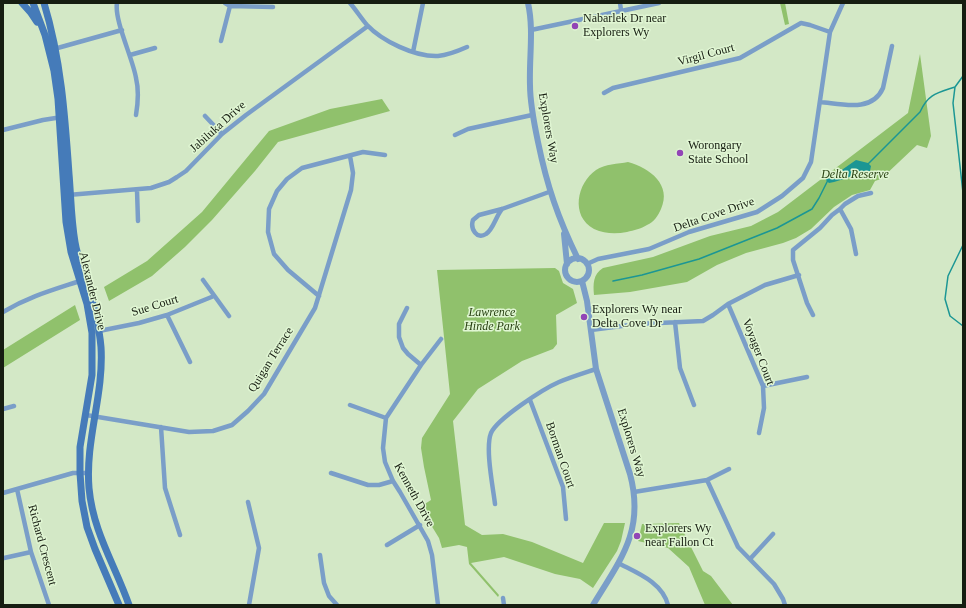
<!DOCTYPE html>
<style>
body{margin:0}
#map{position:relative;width:966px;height:608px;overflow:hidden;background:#d3e8c6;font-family:Georgia,serif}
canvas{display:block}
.frame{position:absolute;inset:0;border:4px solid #161d11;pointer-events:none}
</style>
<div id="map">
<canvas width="966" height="608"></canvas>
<div class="frame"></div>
</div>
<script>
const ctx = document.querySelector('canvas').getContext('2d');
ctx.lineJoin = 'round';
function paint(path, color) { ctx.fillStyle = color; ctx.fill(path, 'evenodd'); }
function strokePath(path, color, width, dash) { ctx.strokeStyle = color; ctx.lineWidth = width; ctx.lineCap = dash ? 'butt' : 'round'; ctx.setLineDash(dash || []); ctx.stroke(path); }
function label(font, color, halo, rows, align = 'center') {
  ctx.font = font + ' Georgia,serif'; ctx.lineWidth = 3; ctx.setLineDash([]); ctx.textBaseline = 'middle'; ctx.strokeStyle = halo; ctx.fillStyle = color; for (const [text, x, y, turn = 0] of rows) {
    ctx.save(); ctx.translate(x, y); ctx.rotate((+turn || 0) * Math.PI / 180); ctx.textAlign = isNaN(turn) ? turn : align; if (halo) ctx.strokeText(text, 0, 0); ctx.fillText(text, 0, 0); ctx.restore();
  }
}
paint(new Path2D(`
 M780 3H785L789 24 785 25Z
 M920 54 931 136 927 148 917 145 881 179 875 181 870 190 852 195 834 207 811 229 796 238 783 243 746 253 717 265 687 282 630 292 594 295C593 284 593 274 603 268L653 257 710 236 751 226 778 212 908 113Z
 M382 99 390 111 278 142 255 171 212 220 185 247 152 276 109 301 104 287 147 261 202 212 269 131 330 109Z
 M628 162C650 168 672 185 661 209 658 216 654 222 647 225 641 229 634 230 627 232 616 234 605 234 594 229 570 216 577 183 596 170 605 164 618 164 628 162Z
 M555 268 559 271 563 283 573 289 577 303 556 315 557 344 553 349 522 361 478 389 453 421 465 525 482 535 503 534 532 542 583 563 604 523H625L621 541 617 551 593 588 580 579 555 574 504 557 471 563 499 595 498 597 469 564 467 547 459 545 442 548 439 538 420 507 431 500 424 467 421 448 422 438 450 394 437 270Z
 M75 305 80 320 3 368V350Z
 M679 523 703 571 711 576 733 605H705L689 567 668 548 638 541 642 524Z`), '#90c16c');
paint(new Path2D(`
 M856 160 868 163 871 166 870 171 834 182 829 183 826 180V177L830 174H836Z`), '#1b9694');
strokePath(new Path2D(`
 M963 76 955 87 953 103 963 193
 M868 164 920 112C928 94 937 93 955 87
 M963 245 948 276 945 299 950 316 963 326
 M613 281 642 275 699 259 777 228 812 209 819 198 828 180`), '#1b9694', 1.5);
strokePath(new Path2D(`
 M117 3C114 20 133 59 136 78 139 90 138 103 136 115
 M225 3 230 6 273 7
 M350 3C356 10 361 18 367 25 382 41 415 57 438 56 448 55 458 51 467 47
 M620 3 621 10
 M531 30 659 3
 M221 41 230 6
 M54 49 122 30
 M413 52 423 3
 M130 55 155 48
 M604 93 613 88 740 58 801 23 810 25 830 32
 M820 102C842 104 872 113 883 88L892 46
 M205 116 222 134
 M3 130 43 120 62 117
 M455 135 468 129 532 115
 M137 190 138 221
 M68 195 151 188 169 182 177 177 186 171 222 134 246 115 368 26
 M502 209C496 216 493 230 486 234 477 240 470 229 473 220L479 215 502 209 549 192
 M840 209 851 229 856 254
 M587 264 598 259 649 249 689 232 757 212 782 196 803 178 811 162 830 32 843 3
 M203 280 229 316
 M319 296 288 270 274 254 268 232 269 209 277 191 287 179 302 168 363 152 385 155
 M728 304 763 386 764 408 759 433
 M407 308 399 324V337L403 348 408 354 421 365
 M3 312C30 296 53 290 83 280
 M167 315 190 362
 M813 315 807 303 793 260V250L820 228 832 215 840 209 845 204 858 196 871 193
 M675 322 680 368 694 405
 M591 330 637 324 703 321 713 315 728 304 765 285 799 275
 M99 331 139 323 167 315 214 296
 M763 386 807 377
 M530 400 563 487 566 519
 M350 405 386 418
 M3 409 14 406
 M86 415 189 432 213 431 232 425 248 411 264 394 315 308 351 190 353 173 350 156
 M161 427 165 488 180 535
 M331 473 368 485H379L393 481
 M707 480 738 547 774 584 783 599 785 605
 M17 489 31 552 49 605
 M634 492 707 480 729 469
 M3 493 73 473H89
 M248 502 259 548 249 605
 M495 504C493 487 485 448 491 433 497 419 543 389 559 382 571 377 584 373 596 369
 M387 545 420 525
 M320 555 324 583 329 596 337 605
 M4 558 31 552
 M750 559 773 534
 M618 563C637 573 662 582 668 605
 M503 598 504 605
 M438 605 432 555 428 541 400 492 393 481 385 462 383 448 386 418 421 365 441 339`), '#7a9ec8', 4.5);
strokePath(new Path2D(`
 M528 3C534 30 529 57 530 85 530 104 534 123 538 142 547 186 558 218 578 259
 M564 234 567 264
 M565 270a12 12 0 1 1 24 0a12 12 0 1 1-24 0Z
 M582 281 587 301 596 369 630 474C645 530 621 559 593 605`), '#7a9ec8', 6);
strokePath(new Path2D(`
 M22 3 31 13 37 22
 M33 3 45 35 54 71 58 99 66 222 71 252 87 304 92 333V375L80 447V473L82 501 87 527 95 549 119 605
 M44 3C61 59 65 116 69 174 71 197 71 219 75 242 77 255 82 268 86 280 93 302 99 324 101 347 104 395 85 440 89 488 93 532 115 565 129 605`), '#457bb9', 7);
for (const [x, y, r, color] of [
 [575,26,4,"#9245b6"],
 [680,153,4,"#9245b6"],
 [584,317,4,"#9245b6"],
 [637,536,4,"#9245b6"]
]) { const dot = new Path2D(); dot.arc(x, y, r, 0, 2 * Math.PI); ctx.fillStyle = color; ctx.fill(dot); strokePath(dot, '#e0f6d3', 1.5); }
label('12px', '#161d11', '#e0f6d3', [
 ["Nabarlek Dr near",583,19],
 ["Explorers Wy",583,33],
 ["Worongary",688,146],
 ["State School",688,160],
 ["Explorers Wy near",592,310],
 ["Delta Cove Dr",592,324],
 ["Explorers Wy",645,529],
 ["near Fallon Ct",645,543]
], 'left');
label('12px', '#161d11', '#e0f6d3', [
 ["Virgil Court",706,55,-15],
 ["Jabiluka Drive",218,127,-42],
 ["Explorers Way",548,128,80],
 ["Delta Cove Drive",714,215,-19],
 ["Alexander Drive",92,291,76],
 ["Sue Court",155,306,-17],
 ["Voyager Court",758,352,69],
 ["Quigan Terrace",271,360,-58],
 ["Explorers Way",631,443,73],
 ["Borman Court",560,455,71],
 ["Kenneth Drive",414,495,61],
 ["Richard Crescent",42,545,75]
]);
label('italic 12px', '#284112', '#e0f6d3', [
 ["Delta Reserve",855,175],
 ["Lawrence",492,313],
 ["Hinde Park",492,327]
]);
</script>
